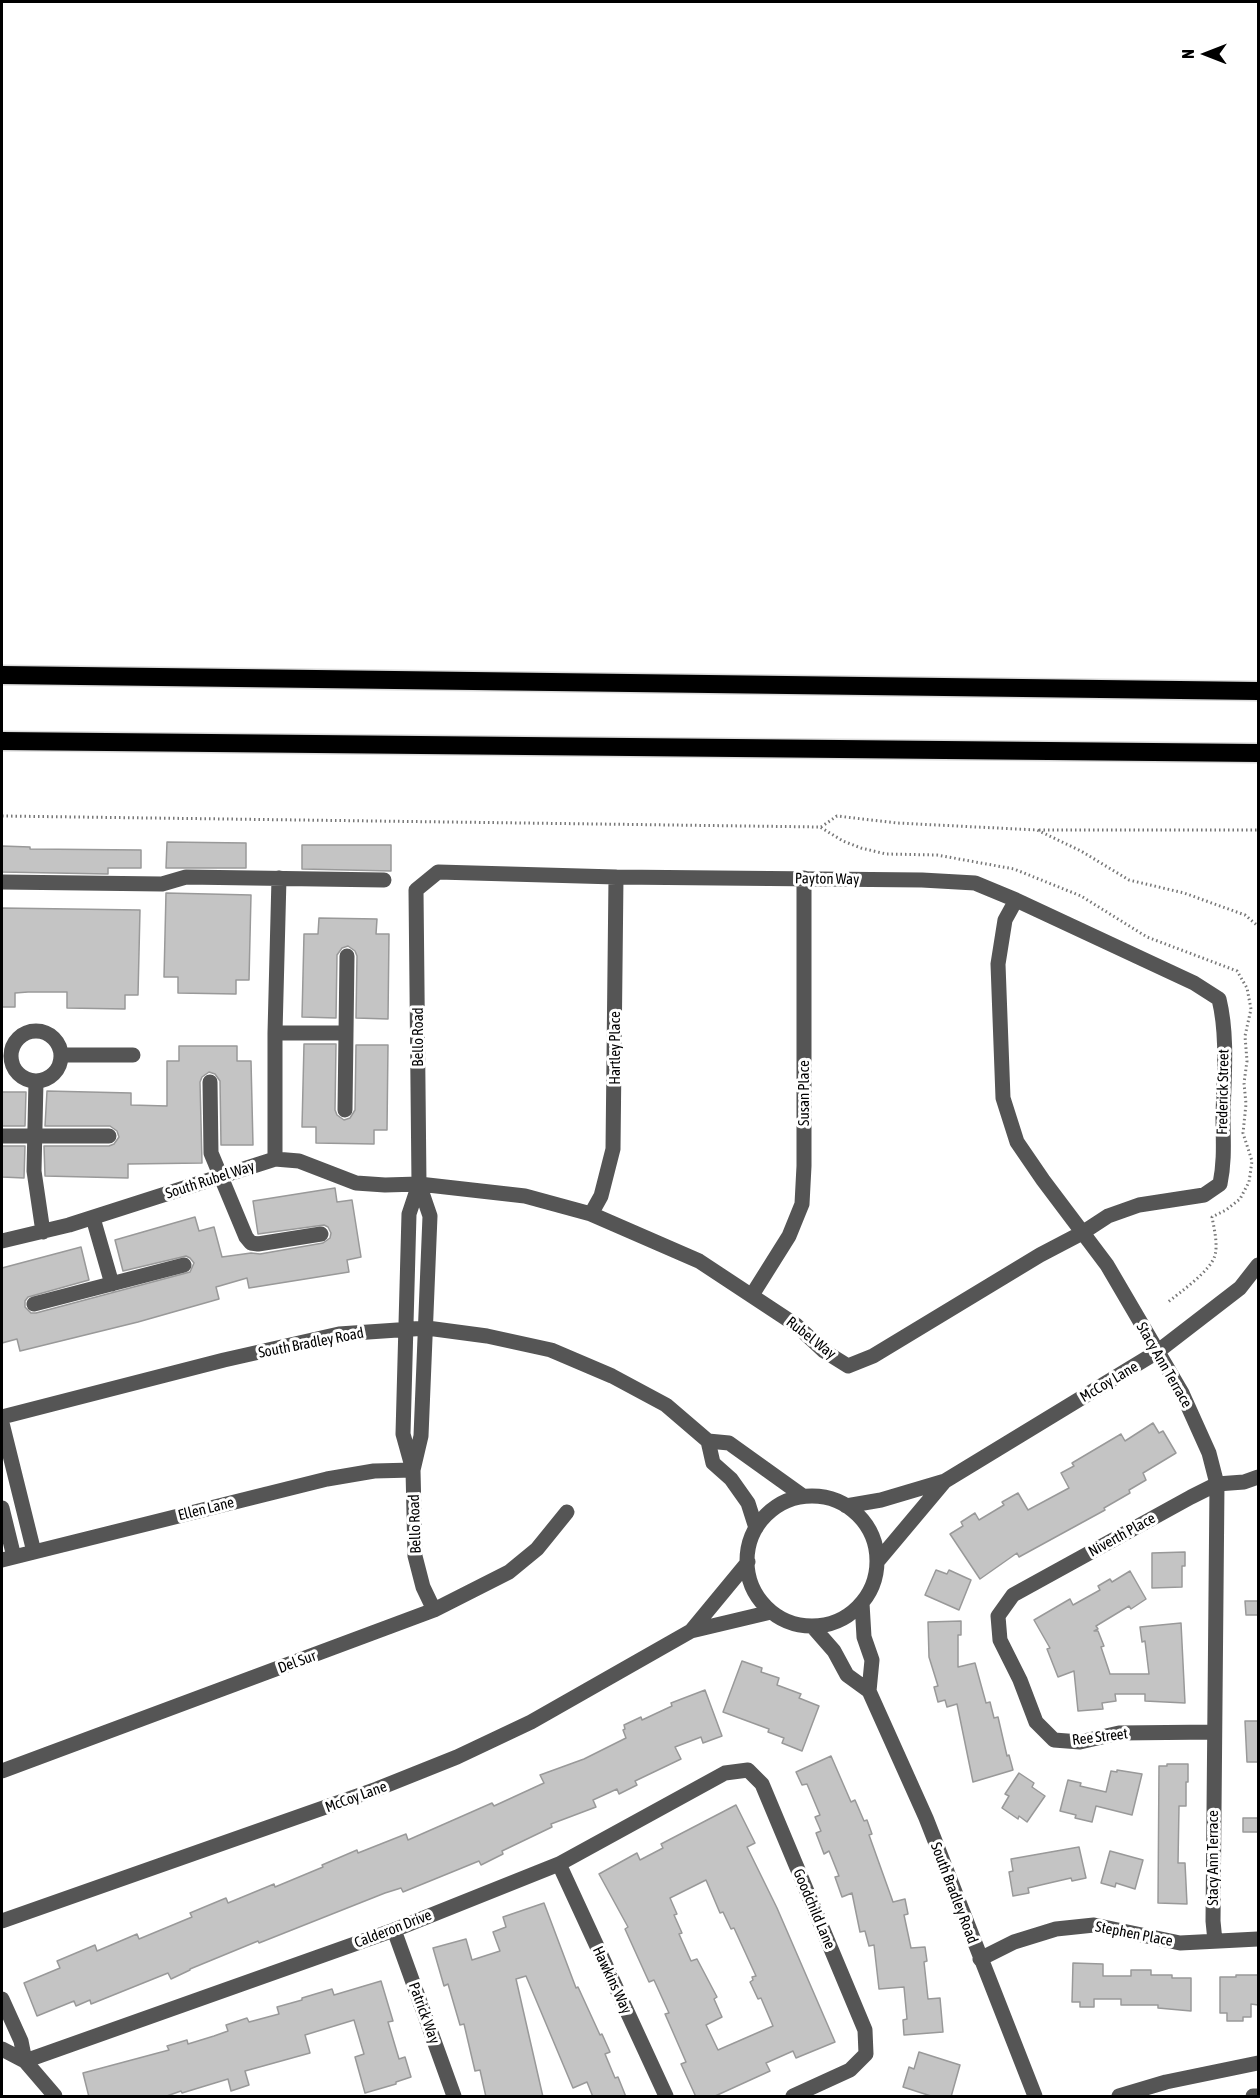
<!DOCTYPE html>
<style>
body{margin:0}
#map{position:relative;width:1260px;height:2098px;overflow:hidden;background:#fff;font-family:"Asap Condensed",sans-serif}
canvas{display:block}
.frame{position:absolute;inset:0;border:3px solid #000;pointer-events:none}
.north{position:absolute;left:1176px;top:24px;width:60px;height:60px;-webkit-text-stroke:4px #fff;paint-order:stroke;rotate:270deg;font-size:16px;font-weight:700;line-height:24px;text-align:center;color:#000}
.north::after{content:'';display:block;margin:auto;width:21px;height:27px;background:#000;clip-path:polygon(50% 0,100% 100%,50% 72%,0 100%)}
</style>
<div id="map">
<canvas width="1260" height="2098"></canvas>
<div class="frame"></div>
<div class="north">N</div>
</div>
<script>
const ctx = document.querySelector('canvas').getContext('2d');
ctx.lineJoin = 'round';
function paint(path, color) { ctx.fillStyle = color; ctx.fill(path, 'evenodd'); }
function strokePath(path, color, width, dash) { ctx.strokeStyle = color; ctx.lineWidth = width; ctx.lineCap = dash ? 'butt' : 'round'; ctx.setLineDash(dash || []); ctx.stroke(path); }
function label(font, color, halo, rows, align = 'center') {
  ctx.font = font + ' "Asap Condensed",sans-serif'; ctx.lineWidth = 6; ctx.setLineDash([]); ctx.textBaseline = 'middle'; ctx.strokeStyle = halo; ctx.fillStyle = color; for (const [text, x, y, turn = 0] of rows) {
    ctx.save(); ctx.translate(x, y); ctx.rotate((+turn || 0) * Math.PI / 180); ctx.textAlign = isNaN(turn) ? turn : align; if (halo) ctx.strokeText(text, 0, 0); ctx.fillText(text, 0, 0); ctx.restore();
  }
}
const building = new Path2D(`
 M167 842 246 843V868H166Z
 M302 845H391V871L302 869Z
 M2 846 30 847V849L141 850V868H108V874L2 872Z
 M166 893 251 895 249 980H236V994L178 993V977H164Z
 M2 908 140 910 138 995H125V1009L67 1008V992H28L15 993V1007H2Z
 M319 918 377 919 376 934H389L388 1019 356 1018 357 956 355 951 348 946 342 948 337 955 336 1018 302 1017 304 934H318Z
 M304 1044H336L335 1110 337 1115 344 1120 350 1118 355 1110 356 1045H388L387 1130H374V1144L316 1143V1127H302Z
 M179 1046H237V1061H251L253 1145H221L220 1081 215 1074 209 1072 202 1077 200 1082 202 1163 128 1164V1178L45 1176 44 1146H109L114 1144 119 1137 117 1131 110 1126H45L47 1091 131 1093V1105L167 1106V1061H179Z
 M2 1092H26L25 1126H2Z
 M2 1146H25L24 1178 2 1177Z
 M335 1188 337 1202 352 1200 361 1257 347 1260 349 1272 249 1288 247 1278 216 1287 219 1299 138 1322 20 1351 17 1339 2 1343V1268L81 1247 89 1280 28 1297 25 1301V1307L31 1313H36L190 1272 194 1263 190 1258 186 1256 123 1271 115 1240 195 1217 199 1231 214 1227 222 1257 251 1253 260 1254 323 1243 330 1238 331 1233 328 1227 324 1225 258 1234 253 1201Z
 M1153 1423 1159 1433 1163 1431 1176 1453 1143 1473 1146 1480 1129 1490 1130 1493 1104 1508 1105 1510 1019 1557 1017 1553 980 1579 950 1534 963 1526 961 1522 975 1513 979 1520 1004 1505 1002 1502 1018 1493 1028 1510 1069 1488 1061 1473 1074 1466 1072 1463 1121 1434 1125 1441Z
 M1185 1552V1566H1182V1587L1152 1588V1553Z
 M936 1570 947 1574 949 1570 971 1580 959 1610 925 1595Z
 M1130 1571 1146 1599 1131 1609 1129 1606 1096 1626 1098 1629 1094 1631H1098L1104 1646 1101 1647 1110 1674H1149L1145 1641 1142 1642 1140 1627 1181 1623 1185 1703 1145 1701V1694H1115L1116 1701 1102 1703 1103 1709 1078 1711 1074 1671 1058 1677 1047 1649 1050 1648 1034 1620 1070 1599 1073 1605 1100 1590 1098 1586 1110 1579 1112 1582Z
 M1245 1601H1258V1615H1246Z
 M961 1621V1635H958V1667L975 1663 986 1703 990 1702 994 1718 998 1717 1007 1756 1009 1755 1013 1770 973 1782 957 1704 947 1707 945 1700 938 1702 934 1687 938 1686 929 1657 928 1622Z
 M742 1661 762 1668 761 1672 779 1678 777 1685 801 1694 799 1698 819 1706 802 1751 782 1743 784 1738 768 1732 769 1729 723 1712Z
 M705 1690 722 1736 703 1743 701 1737 675 1747 681 1759 635 1781 637 1785 619 1794 617 1789 593 1800 596 1807 551 1824 552 1827 502 1851 503 1854 481 1865 479 1861 403 1892 401 1888 385 1893 259 1943 258 1941 190 1969V1970L171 1979 168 1973 91 2004 90 2000 76 2006 74 2001 37 2016 24 1983 60 1968 57 1961 95 1945 97 1951 137 1934 139 1939 192 1917 190 1913 226 1898 228 1903 274 1884 275 1887 323 1867 322 1865 357 1850 358 1853 406 1834 408 1840 492 1803 494 1806 544 1783 540 1775 584 1759 626 1738 623 1730 625 1729 624 1725 641 1717 642 1720 672 1706 671 1703Z
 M1245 1721H1258V1762H1247Z
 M831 1756 851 1802 855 1800 864 1821 867 1820 872 1834 869 1835 893 1902 905 1899 908 1914 904 1915 911 1948 925 1947 927 1961 924 1962 928 1999 940 1998 943 2032 904 2035 903 2020 907 2019 904 1987 879 1989 874 1945 869 1946 865 1931 860 1932 852 1893 842 1897 835 1877 839 1876 829 1851 824 1854 816 1833 821 1831 815 1817 820 1815 807 1784 802 1785 796 1772Z
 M1167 1764H1188V1782H1186V1806H1179L1178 1863H1185L1187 1904 1158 1903 1159 1766H1167Z
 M1117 1770 1142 1774 1132 1815 1096 1806 1092 1822 1075 1818 1076 1815 1060 1811 1068 1780 1081 1783 1080 1786 1106 1792 1111 1771 1117 1772Z
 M1019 1773 1034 1783 1032 1787 1045 1796 1027 1822 1019 1816 1018 1819 1002 1808 1009 1796 1005 1794Z
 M736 1805 755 1843 747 1847 777 1908 835 2042 796 2058 793 2051 766 2063 770 2071 713 2097H696L681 2064 686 2062 665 2014 669 2013 654 1980 649 1982 625 1929 628 1927 599 1874 637 1853 640 1860 663 1848 661 1844ZM706 1880 720 1913 723 1912 731 1929 734 1928 756 1976 752 1977 753 1980 750 1982 758 1999 761 1998 773 2026 718 2050 706 2025 722 2017 714 1999 717 1997 697 1959 691 1961 679 1934 682 1933 674 1915 677 1914 670 1898Z
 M1243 1818H1258V1832H1243Z
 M1079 1847 1086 1878 1072 1881 1071 1878 1045 1884 1028 1888 1029 1893 1013 1896 1009 1872 1013 1871 1011 1859Z
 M1110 1851 1143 1860 1135 1889 1116 1883 1115 1887 1101 1883Z
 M544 1903 576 1988 578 1987 600 2035 602 2034 610 2052 605 2054 615 2078 618 2077 626 2097H593L587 2082 573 2088 526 1976 516 1979 543 2097H486L480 2070 475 2071 464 2024 460 2025 448 1984 444 1986 433 1948 466 1939 472 1960 500 1951 493 1932 506 1927 503 1917Z
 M1073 1963 1103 1964V1976H1131V1970H1151V1975H1172V1978H1191V2011L1158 2008V2005H1121V1999H1094V2007H1080V2002H1072Z
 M1236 1975H1258V2005L1251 2004V2017H1243V2021H1227V2013H1220V1977H1236Z
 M381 1981 393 2021 388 2022 399 2059 405 2057 411 2077 396 2082V2084L365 2093 355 2057 364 2054 354 2020 305 2035 310 2053 245 2071 249 2085 231 2091 228 2079 182 2093 181 2091 164 2097H89L83 2073 169 2050 167 2046 187 2040 188 2044 214 2036 228 2031 226 2025 247 2018 249 2022 279 2014 277 2007 302 2000V1998L332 1989 334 1995Z
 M919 2052 960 2065 951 2097H934L903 2087 909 2067 914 2069Z`);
paint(building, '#c4c4c4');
strokePath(building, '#999', 1.5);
const highway = new Path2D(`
 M2 675 1258 691
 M2 741 1258 753`);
strokePath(highway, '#dbdbdb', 21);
strokePath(new Path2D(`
 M2 816 820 827 843 841 861 848 886 854 937 855 1014 869 1081 896 1147 937 1237 971 1247 988 1251 1009 1245 1036 1247 1061 1244 1083 1246 1104 1243 1133 1252 1161 1249 1182 1240 1199 1226 1210 1212 1217C1214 1228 1218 1244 1215 1255 1211 1271 1180 1292 1167 1303
 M821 827 837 816 897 823 1037 830 1081 851 1129 880 1184 893 1245 915 1258 926
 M1039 830H1258`), '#777', 3, [1.5, 3]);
strokePath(new Path2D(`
 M2 882 162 884 186 877 384 880
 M1016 900 1005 920 998 964 1003 1098 1017 1142 1043 1180 1107 1265 1182 1393 1209 1453 1217 1484 1213 1921 1215 1941
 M11 1056a25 25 0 1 1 50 0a25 25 0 1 1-50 0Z
 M275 1033H346
 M61 1055H133
 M36 1081 34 1171 43 1232
 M210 1082 211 1153 246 1237 251 1243 258 1244 321 1234
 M345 1110 347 956
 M2 1136H109
 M275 1159V1033L279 878
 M419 1184 409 1214 403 1434 413 1470 415 1556 423 1587 434 1610
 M591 1214 601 1196 613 1149 616 877
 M93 1218 112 1284
 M2 1241 69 1225 275 1159 299 1161 356 1183 385 1185 419 1184 525 1196 591 1214 699 1261 796 1325 824 1351 848 1366 873 1356 1040 1255 1082 1233 1108 1216 1139 1205 1204 1195 1220 1184C1225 1159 1223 1140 1223 1115 1224 1077 1228 1036 1219 999L1194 983 1016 900 975 883 922 880 616 877 438 872 416 890 419 1184 430 1216 421 1436 413 1470
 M752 1295 789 1236 802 1204 804 1166V878
 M34 1304 184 1265
 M2 1417 224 1360 339 1334 427 1328 487 1336 551 1350 612 1376 666 1405 708 1441 729 1443 803 1496
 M2 1423 34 1552
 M708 1441 713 1463 731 1479 748 1503 756 1528
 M747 1561a65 65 0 1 1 130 0a65 65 0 1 1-130 0Z
 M846 1506 881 1500 945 1481 1157 1352 1240 1288 1258 1265
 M2 1508 14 1557
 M2 1560 327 1479 374 1471 413 1470
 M877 1562 945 1481
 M862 1603 864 1637 872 1660 869 1691
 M813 1627 834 1651 847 1675 869 1691 926 1818 1035 2096
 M691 1631 748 1562
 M1214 1732 1119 1733 1080 1742 1054 1740 1036 1722 1020 1680 1000 1640 998 1616 1013 1595 1191 1497 1217 1484 1244 1482 1258 1477
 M2 1771 434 1610 509 1572 537 1549 567 1512
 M559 1864 666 2096
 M2 1921 377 1789 457 1757 531 1722 691 1631 771 1612
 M394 1930 454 2096
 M980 1959 1014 1942 1056 1929 1094 1925 1180 1943 1258 1939
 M2 1999 21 2041 25 2061
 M2 2049 25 2061 55 2096
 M25 2061 394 1930 559 1864 725 1773 748 1770 762 1784 865 2030 866 2054 850 2070 793 2096
 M1119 2096 1166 2082 1258 2063
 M1253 2096H1258`), '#555', 15);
strokePath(highway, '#000', 18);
label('15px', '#000', '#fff', [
 ["Payton Way",827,879,1],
 ["Bello Road",418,1037,-90],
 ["Hartley Place",615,1048,-90],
 ["Frederick Street",1223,1092,-89],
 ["Susan Place",804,1093,-90],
 ["South Rubel Way",210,1180,-18],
 ["Rubel Way",811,1338,38],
 ["South Bradley Road",311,1343,-11],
 ["Stacy Ann Terrace",1164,1365,60],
 ["McCoy Lane",1109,1382,-31],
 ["Ellen Lane",206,1509,-14],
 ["Bello Road",415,1524,-92],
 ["Niverth Place",1122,1535,-29],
 ["Del Sur",297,1662,-20],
 ["Ree Street",1100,1737,-7],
 ["McCoy Lane",356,1797,-20],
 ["Stacy Ann Terrace",1213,1858,-90],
 ["South Bradley Road",954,1893,69],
 ["Goodchild Lane",814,1909,67],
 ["Calderon Drive",393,1929,-21],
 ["Stephen Place",1134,1934,11],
 ["Hawkins Way",612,1980,65],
 ["Patrick Way",424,2013,70]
]);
</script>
